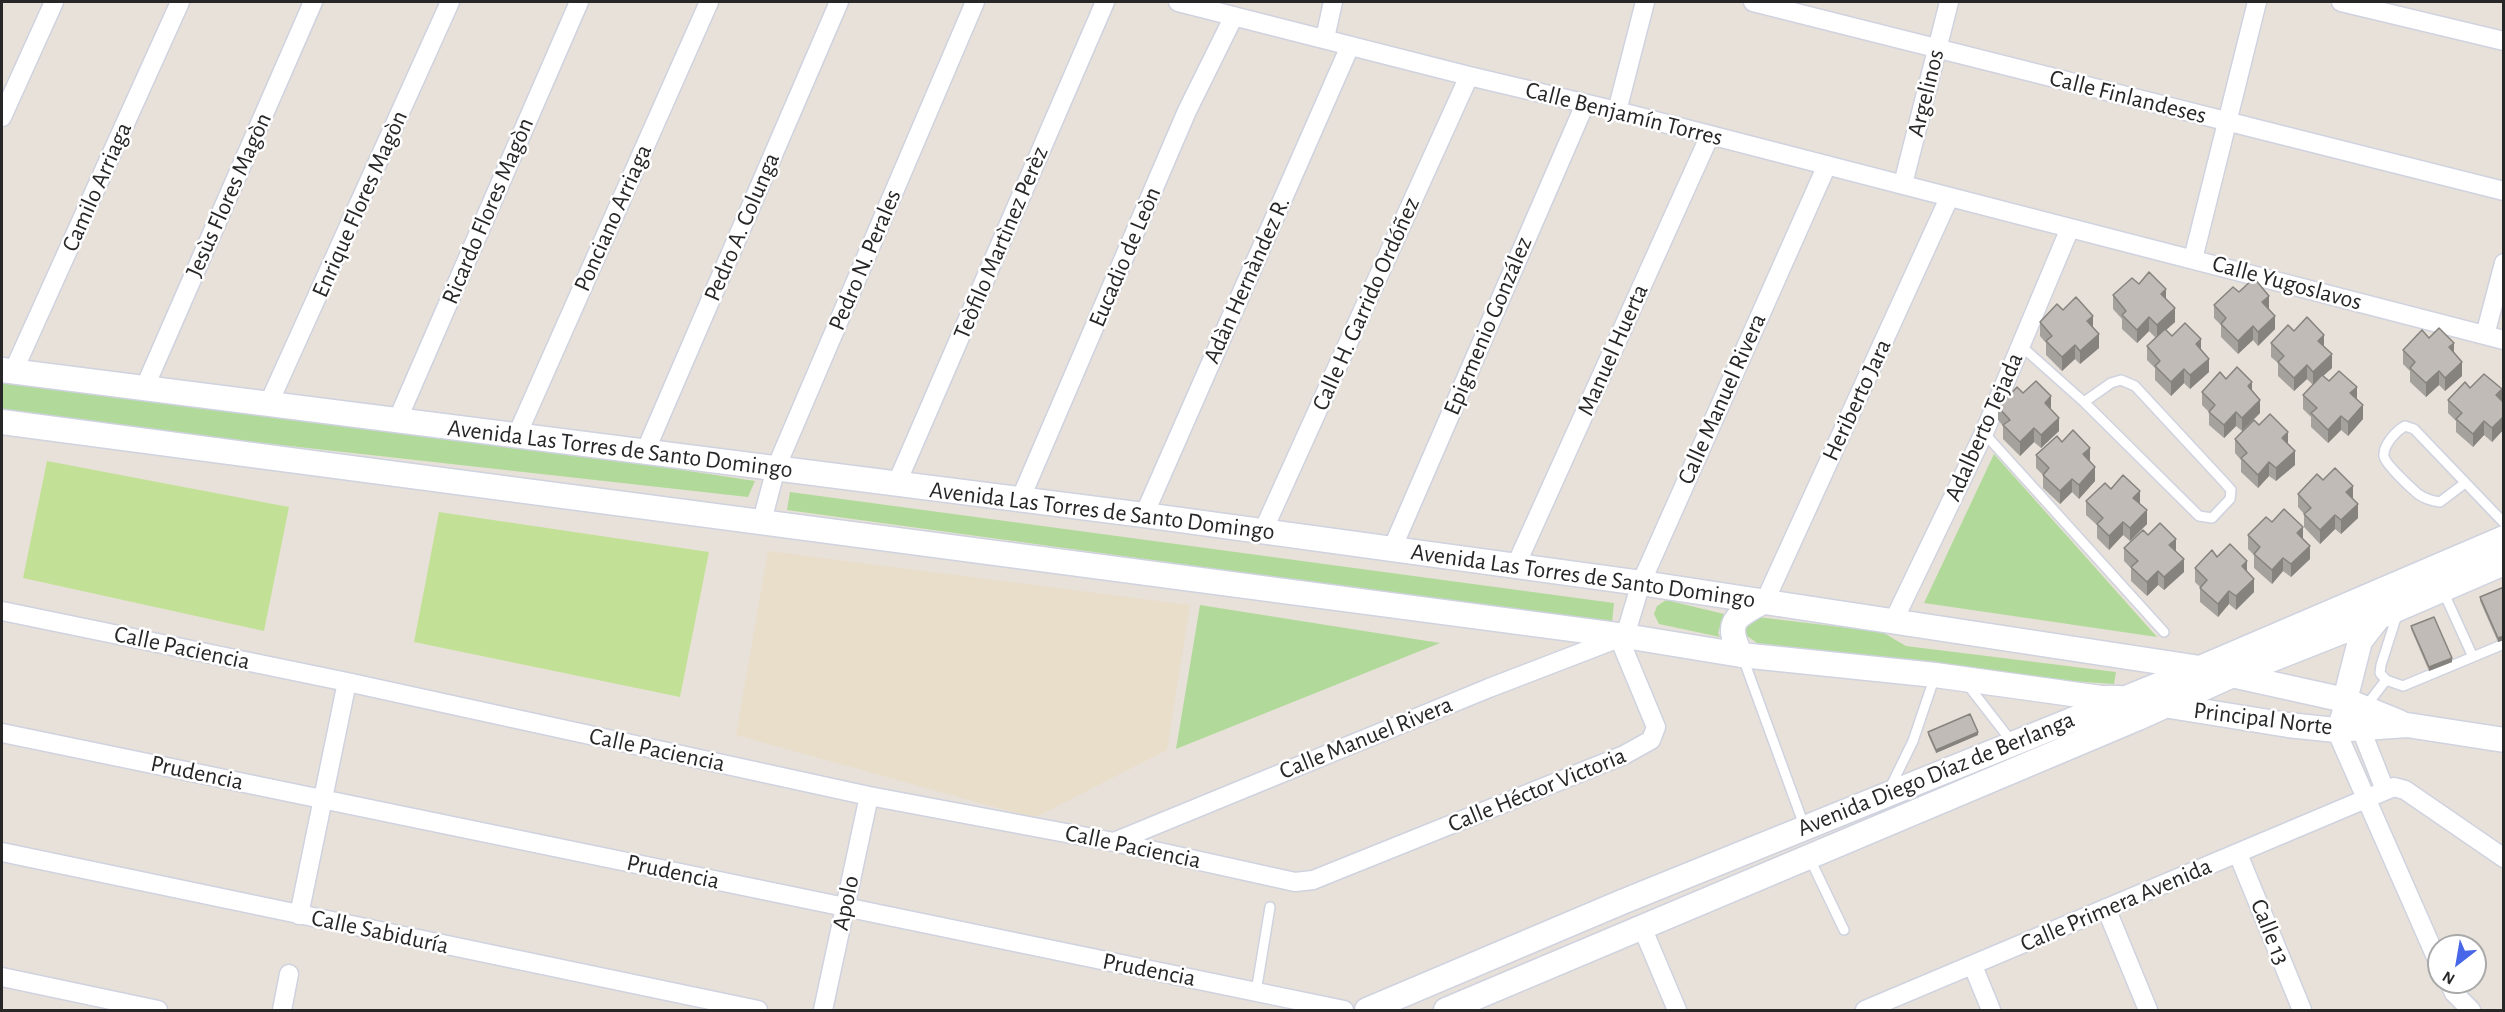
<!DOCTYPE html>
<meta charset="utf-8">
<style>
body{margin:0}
#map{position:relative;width:2505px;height:1012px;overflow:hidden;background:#e8e1d9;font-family:"Alegreya Sans",sans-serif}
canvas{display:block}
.frame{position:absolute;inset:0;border:3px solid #272727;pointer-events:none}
.north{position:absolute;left:2427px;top:934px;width:60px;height:60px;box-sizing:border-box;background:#fff;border:2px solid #a9a9a9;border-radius:50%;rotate:211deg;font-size:16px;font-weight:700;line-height:24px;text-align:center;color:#272727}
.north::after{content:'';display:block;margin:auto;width:21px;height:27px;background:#4767e8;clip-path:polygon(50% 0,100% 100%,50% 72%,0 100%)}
</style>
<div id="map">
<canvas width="2505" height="1012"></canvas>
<div class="frame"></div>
<div class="north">N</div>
</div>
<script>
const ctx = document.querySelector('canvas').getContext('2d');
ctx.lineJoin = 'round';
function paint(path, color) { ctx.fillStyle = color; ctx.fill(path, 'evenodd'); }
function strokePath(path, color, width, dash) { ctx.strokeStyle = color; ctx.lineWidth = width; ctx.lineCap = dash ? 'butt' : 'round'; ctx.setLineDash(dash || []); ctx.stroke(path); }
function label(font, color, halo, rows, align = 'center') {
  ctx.font = font + ' "Alegreya Sans",sans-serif'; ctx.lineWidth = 5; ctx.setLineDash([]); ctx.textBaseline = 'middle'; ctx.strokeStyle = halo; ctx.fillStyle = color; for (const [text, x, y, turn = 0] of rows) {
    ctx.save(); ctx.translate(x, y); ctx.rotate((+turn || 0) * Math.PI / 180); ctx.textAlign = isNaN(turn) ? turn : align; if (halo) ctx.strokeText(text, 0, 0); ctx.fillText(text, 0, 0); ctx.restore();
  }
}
paint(new Path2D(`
 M768 551 1190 605 1167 750 1034 818 736 735Z`), '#e9deca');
paint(new Path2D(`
 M2 379 346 419 755 481 748 497 2 414Z
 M1994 454 2157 637 1924 603Z
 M790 492 1614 603 1612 623 787 510Z
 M1666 600 1724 614 1718 633 1720 637 1659 624 1654 614 1657 606Z
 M1200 605 1440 643 1176 749Z
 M1758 617 1882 632 1906 646 2116 672 2114 684 2041 679 1757 643 1743 633V628Z`), '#b1da9a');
paint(new Path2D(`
 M47 461 289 507 264 631 23 578Z
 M439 512 709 552 680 697 414 642Z`), '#c3e196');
const lane = new Path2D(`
 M2020 345 2084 402 2199 516 2212 518 2230 499 2231 490 2224 482 2135 386 2121 380 2111 383 2084 402
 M1984 433 2164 632
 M2465 483 2440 502C2432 501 2425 499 2418 494 2411 488 2385 464 2384 456 2383 445 2396 431 2405 426L2414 429 2504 523
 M2443 591 2473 657
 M1743 658 1805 828
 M2386 680 2380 673 2381 665 2398 612
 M1967 684 2012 742
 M2366 706 2386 680 2403 686 2504 644
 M1890 788 1913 741 1935 676
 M1810 859 1844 930
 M1256 992 1270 907`);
const street = new Path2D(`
 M1178 2 1469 76 1617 111 2504 340
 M1753 2 2504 191
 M2341 2 2504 41
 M1325 38 1333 2
 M1617 111 1645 2
 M2 117 54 2
 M1903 184 1949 2
 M2193 259 2257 2
 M2485 335 2504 263
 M13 372 180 2
 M144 389 313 2
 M268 405 450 2
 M397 421 579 2
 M517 435 709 2
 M645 452 839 2
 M896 485 1105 2
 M1020 500 1187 111 1234 16
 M1144 515 1350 46
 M762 521 776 468 975 2
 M1263 531 1469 76
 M1392 549 1585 104
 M1516 565 1710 135
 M1765 601 1949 198
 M2 611 347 682 869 796 1114 842 1295 882 1313 880 1624 755 1651 740 1656 727 1619 638 1625 636 1641 583 1827 165
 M1893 622 1984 433 2070 228
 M2345 700 2336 730 2439 964
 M2357 719 2385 790
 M2 733 1344 1010
 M1114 842 1489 688 1619 638
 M2 852 758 1010
 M2238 854 2302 1010
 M2106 908 2148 1010
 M299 915 347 682
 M1642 927 1677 1010
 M1973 966 1991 1010
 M2 977 158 1010
 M2449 982 2454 993 2471 1010
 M282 1010 289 974
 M823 1010 869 796
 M1865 1010 2394 787 2405 790 2504 858`);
const secondary = new Path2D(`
 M2 370 1144 515 1641 583 2200 668 2345 700 2399 722
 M2 422 1625 636 1741 655 1935 675 2101 698H2120L2288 725 2336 730 2407 725 2504 740
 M1741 655C1724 622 1735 616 1765 601
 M2345 700 2360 641 2378 618
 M1367 1010 1622 902 2200 668 2504 538
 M1446 1010 2138 718 2235 674 2379 617 2504 563`);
strokePath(lane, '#cfd2df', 12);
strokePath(street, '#cfd2df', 21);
strokePath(secondary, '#cfd2df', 27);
strokePath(lane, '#fff', 9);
strokePath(street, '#fff', 18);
strokePath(secondary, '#fff', 24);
paint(new Path2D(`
 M2139 284 2166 299 2175 322 2166 330 2172 336 2201 350 2209 372 2190 389 2184 383 2171 396 2155 380V368L2147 360V346L2156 338 2149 331 2137 343 2122 329V319L2113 309V295Z
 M2239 292 2269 309 2275 329 2258 346 2253 340 2238 354 2221 337V325L2214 318V305Z
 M2063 310 2093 328 2099 348 2080 364 2075 359 2062 371 2046 355V343L2040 336V322Z
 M2294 331 2324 347 2332 368 2323 376 2329 381 2357 399 2363 419 2348 436 2341 430 2328 443 2311 427V417L2303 409V395L2313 385 2307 379 2294 391 2278 376V363L2271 357V343Z
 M2429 338 2454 353 2462 376 2445 391 2439 385 2426 397 2410 382V371L2403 364V350Z
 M2226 379 2252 391 2260 413 2242 431 2236 426 2224 438 2209 425V412L2202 405V392Z
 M2470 388 2502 401 2504 403V429L2492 442 2484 435 2473 447 2456 432V421L2448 413V400Z
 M2023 393 2051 410 2059 431 2041 448 2034 442 2020 456 2003 439V426L1998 420V407Z
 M2259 425 2288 444 2295 465 2276 481 2269 476 2258 488 2241 472V460L2235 453V439Z
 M2062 442 2090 461 2095 481 2079 499 2072 492 2060 504 2043 488V475L2036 468V455Z
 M2323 480 2353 499 2358 518 2341 534 2335 529 2320 544 2304 527V514L2298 507V494Z
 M2111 489 2140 504 2147 524 2130 541 2123 535 2109 550 2097 538V525L2086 515V501Z
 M2272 522 2303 539 2310 559 2291 577 2283 571 2272 584 2254 568V555L2248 549V535Z
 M2148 535 2176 551 2184 572 2164 590 2158 585 2147 596 2131 581V568L2124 561V548Z
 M2217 557 2247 571 2254 592 2236 610 2229 604 2218 617 2200 602V587L2195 582V568Z
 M2504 587V640L2498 642 2480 601V597Z
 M2411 626 2452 662 2429 671 2411 629Z
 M1928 732 1978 735 1936 753 1928 735Z`), '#a5a19d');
paint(new Path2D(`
 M2166 289V303L2161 294Z
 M2269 296V309L2262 302Z
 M2175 308V322L2157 338V325Z
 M2093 316V330L2087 321Z
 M2275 316V329L2258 346V332Z
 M2149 317V331L2137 343V330Z
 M2253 326V340L2238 354V341Z
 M2099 334V348L2080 364V351Z
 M2324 335V348L2318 341Z
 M2201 339V353L2196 344Z
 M2454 343V356L2449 347Z
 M2075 345V359L2062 371V357Z
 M2332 354V368L2313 385V372Z
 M2209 359V372L2190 389V375Z
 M2462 362V376L2445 391V378Z
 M2307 365V379L2294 391V378Z
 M2184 369V383L2171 396V382Z
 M2439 371V385L2426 397V383Z
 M2252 382V395L2248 386Z
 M2357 387V401L2350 393Z
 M2502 389V403L2496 395Z
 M2051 396V410L2045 403Z
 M2260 400V413L2242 431V418Z
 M2363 405V419L2348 436V422Z
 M2236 412V426L2224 438V425Z
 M2341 416V430L2328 443V430Z
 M2504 416V429L2492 442V428Z
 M2059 418V431L2041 448V435Z
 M2484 421V435L2473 447V434Z
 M2034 428V442L2020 456V442Z
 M2288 432V446L2282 438Z
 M2090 448V461L2083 454Z
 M2295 451V465L2276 481V468Z
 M2269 462V476L2258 488V475Z
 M2095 467V481L2079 499V485Z
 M2072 479V492L2060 504V491Z
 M2353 486V499L2346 492Z
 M2140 491V505L2133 498Z
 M2358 504V518L2341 534V520Z
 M2147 510V524L2130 541V528Z
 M2335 515V529L2320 544V530Z
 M2123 522V535L2109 550V536Z
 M2303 527V540L2297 533Z
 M2176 539V552L2169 545Z
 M2310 546V559L2291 577V564Z
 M2283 558V571L2272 584V570Z
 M2184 559V572L2164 590V577Z
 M2247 561V574L2242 566Z
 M2158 571V585L2147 596V582Z
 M2254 579V592L2236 610V596Z
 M2229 591V604L2218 617V604Z
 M2504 636V640L2498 642V638Z
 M2452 658V662L2429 671V667Z
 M1978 732V735L1936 753V750Z`), '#86837f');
const building = new Path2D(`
 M2149 272 2166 289 2161 294 2175 308 2157 325 2149 317 2137 330 2122 315 2126 311 2113 295 2132 278 2139 284Z
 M2254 278 2269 296 2262 302 2275 316 2258 332 2253 326 2238 341 2221 324 2226 318 2214 305 2233 287 2239 292Z
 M2076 297 2093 316 2087 321 2099 334 2080 351 2075 345 2062 357 2046 341 2052 336 2040 322 2057 304 2063 310Z
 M2307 317 2324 335 2318 341 2332 354 2313 372 2307 365 2294 378 2278 362 2284 356 2271 343 2288 325 2294 331Z
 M2185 323 2201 339 2196 344 2209 359 2190 375 2184 369 2171 382 2155 366 2160 361 2147 346 2165 329 2172 336Z
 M2439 328 2454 343 2449 347 2462 362 2445 378 2439 371 2426 383 2410 368 2415 362 2403 350 2422 330 2429 338Z
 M2237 367 2252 382 2248 386 2260 400 2242 418 2236 412 2224 425 2209 412 2215 405 2202 392 2220 372 2226 379Z
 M2339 371 2357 387 2350 393 2363 405 2348 422 2341 416 2328 430 2311 413 2317 408 2303 395 2322 375 2329 381Z
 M2484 374 2502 389 2496 395 2504 403V416L2492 428 2484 421 2473 434 2456 419 2462 413 2448 400 2465 382 2470 388Z
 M2036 381 2051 396 2045 403 2059 418 2041 435 2034 428 2020 442 2003 425 2010 420 1998 407 2017 387 2023 393Z
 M2270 414 2288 432 2282 438 2295 451 2276 468 2269 462 2258 475 2241 458 2247 453 2235 439 2254 420 2259 425Z
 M2073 430 2090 448 2083 454 2095 467 2079 485 2072 479 2060 491 2043 475 2049 468 2036 455 2057 436 2062 442Z
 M2335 468 2353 486 2346 492 2358 504 2341 520 2335 515 2320 530 2304 514 2311 508 2298 494 2317 474 2323 480Z
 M2123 475 2140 491 2133 498 2147 510 2130 528 2123 522 2109 536 2097 524 2103 518 2086 501 2105 483 2111 489Z
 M2284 509 2303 527 2297 533 2310 546 2291 564 2283 558 2272 570 2254 554 2260 547 2248 535 2266 517 2272 522Z
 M2160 523 2176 539 2169 545 2184 559 2164 577 2158 571 2147 582 2131 567 2138 561 2124 548 2143 530 2148 535Z
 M2230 544 2247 561 2242 566 2254 579 2236 596 2229 591 2218 604 2200 588 2207 580 2195 568 2212 550 2217 557Z
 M2504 587V636L2498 638 2480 597Z
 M2434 617 2452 658 2429 667 2411 626Z
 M1970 714 1978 732 1936 750 1928 732Z`);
paint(building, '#c0bbb6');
strokePath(building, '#86837f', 1.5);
label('24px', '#272727', '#fff', [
 ["Argelinos",1926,93,-76],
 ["Calle Finlandeses",2128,97,14],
 ["Calle Benjamín Torres",1624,114,14],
 ["Camilo Arriaga",97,187,-66],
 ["Jesùs Flores Magòn",229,195,-66],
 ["Enrique Flores Magòn",360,204,-66],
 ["Ricardo Flores Magòn",488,211,-67],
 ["Ponciano Arriaga",613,218,-66],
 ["Pedro A. Colunga",742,227,-67],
 ["Teòfilo Martìnez Perèz",1001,243,-67],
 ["Eucadio de Leòn",1125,257,-67],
 ["Pedro N. Perales",865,260,-67],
 ["Adàn Hernàndez R.",1247,280,-66],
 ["Calle Yugoslavos",2287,283,15],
 ["Calle H. Garrido Ordóñez",1366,304,-66],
 ["Epigmenio González",1488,326,-67],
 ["Manuel Huerta",1613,350,-66],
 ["Calle Manuel Rivera",1722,399,-66],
 ["Heriberto Jara",1857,400,-65],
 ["Adalberto Tejada",1984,427,-66],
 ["Avenida Las Torres de Santo Domingo",620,449,7],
 ["Avenida Las Torres de Santo Domingo",1102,511,7],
 ["Avenida Las Torres de Santo Domingo",1583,576,8],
 ["Calle Paciencia",182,648,12],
 ["Principal Norte",2263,719,7],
 ["Calle Manuel Rivera",1366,738,-22],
 ["Calle Paciencia",657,750,12],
 ["Prudencia",197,773,12],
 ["Avenida Diego Díaz de Berlanga",1936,774,-22],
 ["Calle Héctor Victoria",1537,790,-22],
 ["Calle Paciencia",1133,847,12],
 ["Prudencia",673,872,12],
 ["Apolo",846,903,-78],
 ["Calle Primera Avenida",2116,905,-23],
 ["Calle Sabiduría",380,932,12],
 ["Calle 13",2270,932,68],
 ["Prudencia",1149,970,11]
]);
</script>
